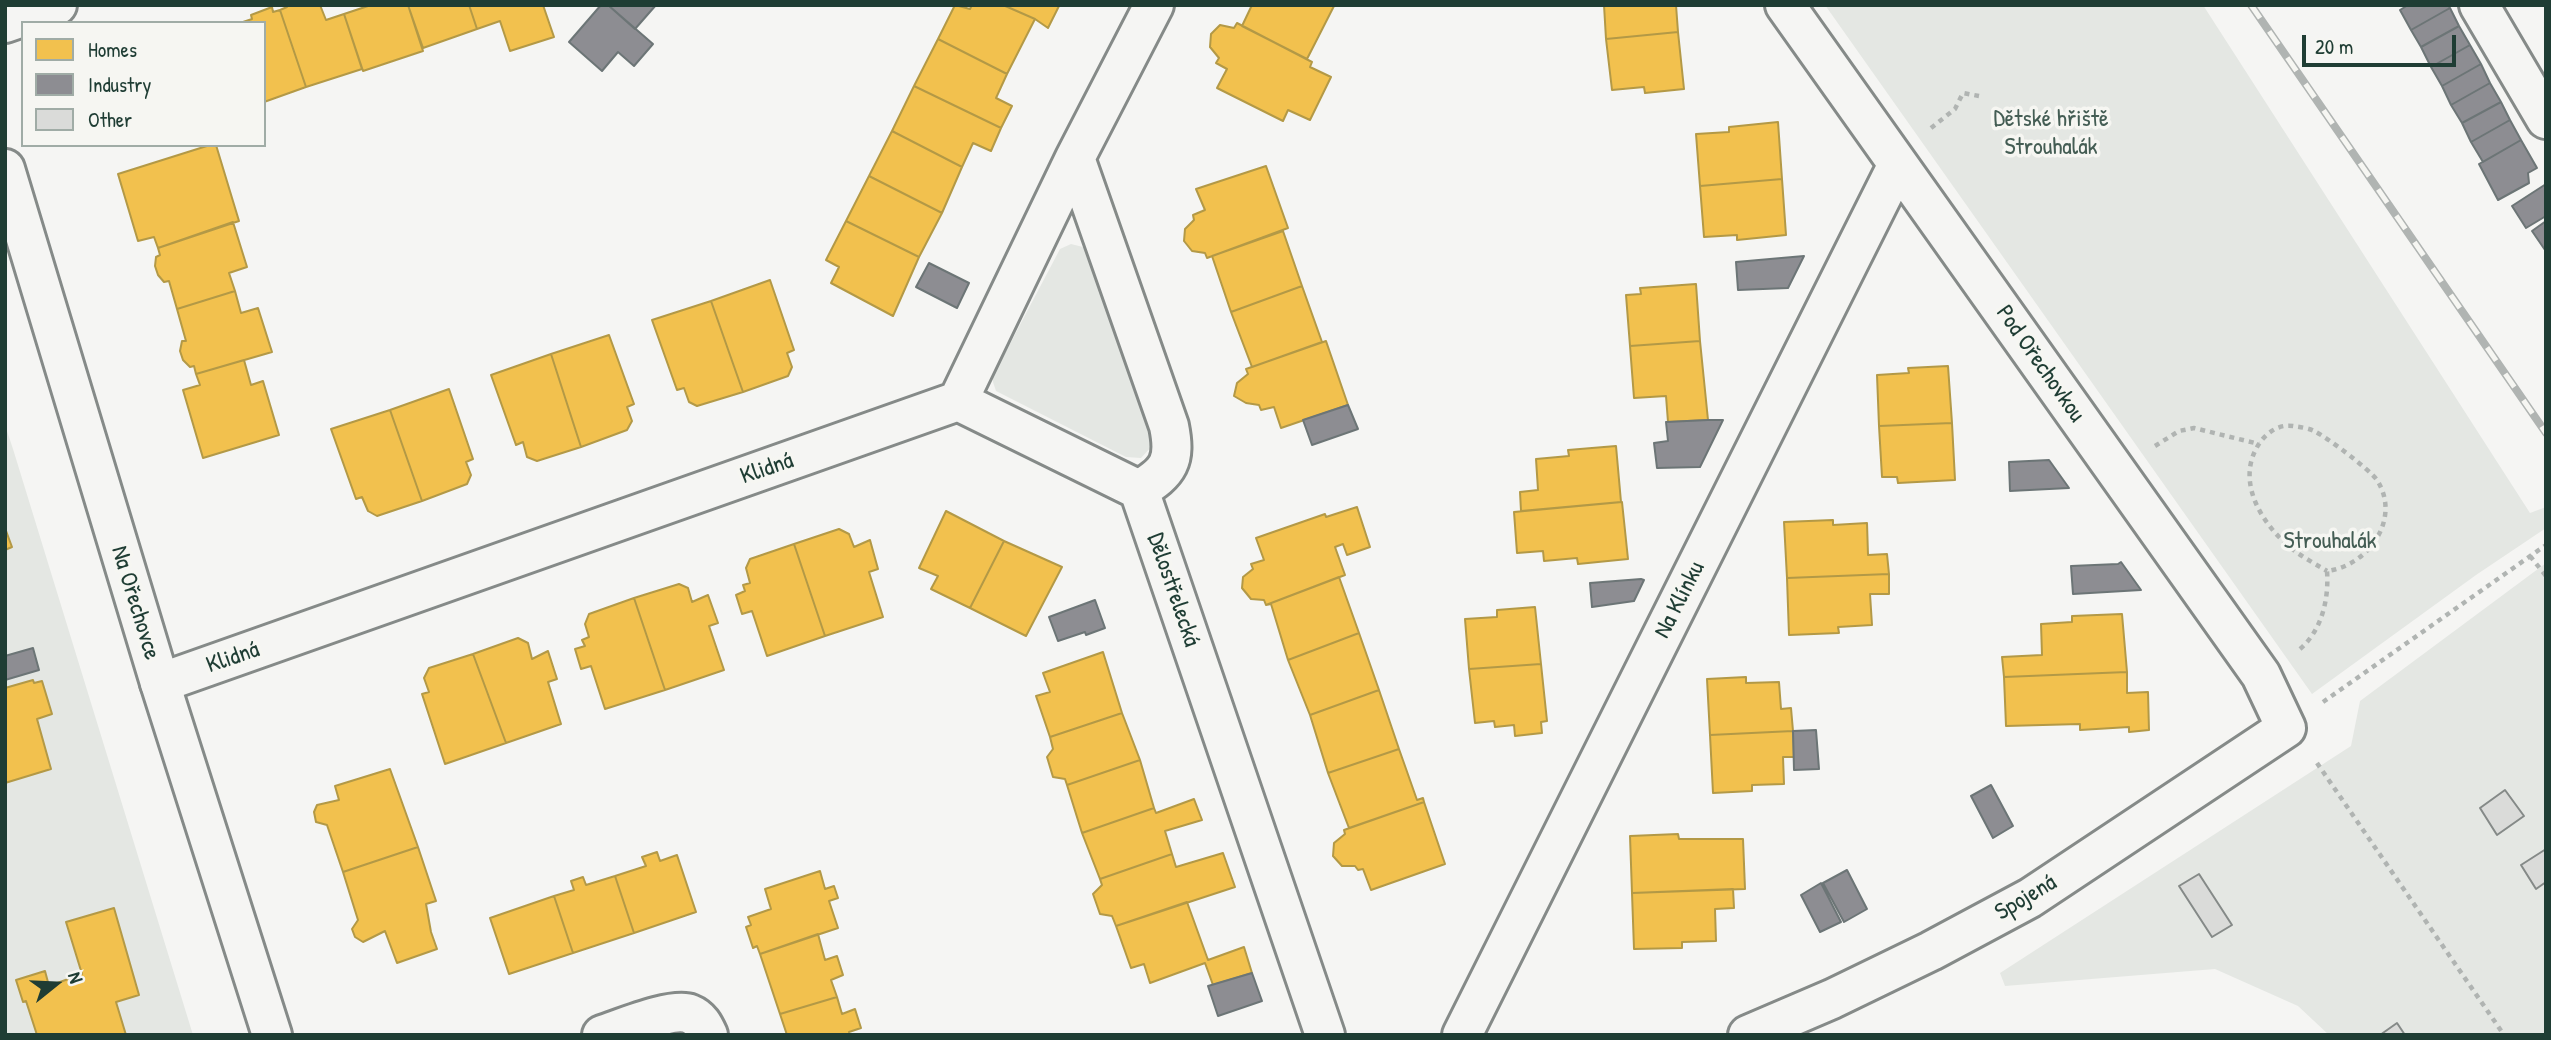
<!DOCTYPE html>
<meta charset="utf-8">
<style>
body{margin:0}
#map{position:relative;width:2551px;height:1040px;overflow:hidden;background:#f5f5f3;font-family:"Patrick Hand",sans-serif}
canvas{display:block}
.frame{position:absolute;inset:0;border:7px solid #1f3d34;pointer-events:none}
.legend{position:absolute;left:21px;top:21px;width:245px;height:126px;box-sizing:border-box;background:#f6f6f2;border:2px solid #a0aca6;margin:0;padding:9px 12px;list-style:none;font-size:21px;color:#1f3d34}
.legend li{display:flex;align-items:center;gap:14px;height:35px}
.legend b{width:35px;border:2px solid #a0aca6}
.north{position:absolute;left:21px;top:949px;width:70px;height:70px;-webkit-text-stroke:5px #f6f6f2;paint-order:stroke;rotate:72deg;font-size:19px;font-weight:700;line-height:28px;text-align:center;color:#1f3d34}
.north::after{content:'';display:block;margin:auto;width:24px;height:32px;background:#1f3d34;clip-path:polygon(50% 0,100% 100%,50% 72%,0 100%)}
.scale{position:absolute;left:2302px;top:35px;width:154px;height:32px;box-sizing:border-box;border:4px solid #1f3d34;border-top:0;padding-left:9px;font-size:21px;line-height:24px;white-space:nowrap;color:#1f3d34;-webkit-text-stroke:5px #f6f6f2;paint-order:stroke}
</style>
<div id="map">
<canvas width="2551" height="1040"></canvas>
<div class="frame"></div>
<ul class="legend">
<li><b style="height:19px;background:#f2c14e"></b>Homes</li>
<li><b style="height:19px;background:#8d8d92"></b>Industry</li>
<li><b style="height:19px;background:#dadbd9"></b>Other</li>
</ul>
<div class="north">N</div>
<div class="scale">20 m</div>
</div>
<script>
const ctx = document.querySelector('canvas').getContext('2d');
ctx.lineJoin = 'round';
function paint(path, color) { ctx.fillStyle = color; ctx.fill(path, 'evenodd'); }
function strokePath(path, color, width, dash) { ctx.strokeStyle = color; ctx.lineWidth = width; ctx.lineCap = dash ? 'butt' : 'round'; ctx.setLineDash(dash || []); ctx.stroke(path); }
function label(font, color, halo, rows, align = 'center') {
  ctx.font = font + ' "Patrick Hand",sans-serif'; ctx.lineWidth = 7; ctx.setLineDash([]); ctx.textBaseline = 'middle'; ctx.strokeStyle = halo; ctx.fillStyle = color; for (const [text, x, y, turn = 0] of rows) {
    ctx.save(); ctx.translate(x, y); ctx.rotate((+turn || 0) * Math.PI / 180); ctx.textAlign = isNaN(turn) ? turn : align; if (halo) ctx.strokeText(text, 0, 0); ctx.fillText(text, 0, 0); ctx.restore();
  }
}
paint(new Path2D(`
 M1825 5H2203L2530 513 2546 507V528L2476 575 2312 694Z
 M1071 244 1083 247 1092 259 1153 438V445L1141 458 1126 457 996 391 993 382V376L1060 249Z
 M5 425 13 449 193 1035H126L116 1002 139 995 113 909 66 922 82 974 49 986 44 971 16 980 23 1001H26L37 1035H5V783L51 769 37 719 52 714 42 681 34 683 33 680 5 688V680L38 670 5 656V550L12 547 5 528Z
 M2546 563V1035H2329L2298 1006 2215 969 2005 986 2000 973 2351 746 2360 701Z`), '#e4e7e3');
const homes = new Path2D(`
 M286 5H320L326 20 344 14 362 69 306 87 280 10 287 7Z
 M371 5H408L423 51 363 71 344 14Z
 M408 5H469L477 29 423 48Z
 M469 5H543L554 37 510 51 500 21 477 29Z
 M955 5 970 9 972 5H1003L1035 19 1007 74 938 39Z
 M1003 5H1057L1059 6 1048 28 1035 19Z
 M1252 5H1332L1334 6 1307 59 1242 26Z
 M1604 5H1676L1678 32 1606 39Z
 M272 7 273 12 280 10 306 87 264 102V23L243 22 252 19 251 15Z
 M1237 23 1312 62 1310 67 1331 77 1310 120 1288 110 1283 121 1217 88 1227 69 1216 63 1219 58 1210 47 1211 34 1220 25 1234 28Z
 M1678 32 1684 89 1645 93 1644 87 1612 90 1606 39Z
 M938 39 1007 74 996 98 1012 106 1001 128 914 86Z
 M914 86 1001 128 991 151 973 143 962 167 892 131Z
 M1778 122 1782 179 1700 186 1696 134 1729 132V127Z
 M892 131 962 167 942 213 869 176Z
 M210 145H216L239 221 158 248 154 237 138 241 118 174Z
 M1266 166 1288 228 1207 258 1205 253 1192 251 1184 241 1185 229 1194 220 1193 215 1205 210 1196 189Z
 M869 176 942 213 919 257 846 221Z
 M1782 179 1786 235 1737 240V235L1704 237 1700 186Z
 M846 221 919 257 893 316 831 283 839 267 826 260Z
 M233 222 247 267 229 273 235 291 177 309 169 281 164 282 158 275 155 266 156 257 160 255 158 248Z
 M1283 231 1302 286 1231 312 1212 256Z
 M770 280 794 350 787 353 792 367 788 376 743 392 711 301Z
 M1696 284 1700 341 1630 346 1626 295 1641 294 1640 288Z
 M1302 286 1322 342 1252 367 1231 312Z
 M235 291 241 313 258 308 272 352 196 374 194 366 190 367 183 360 180 351 182 341H186L177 309Z
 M711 301 743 392 697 406 689 402 684 388 677 390 652 320Z
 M609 335 634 404 627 407 632 421 627 430 581 447 551 354Z
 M1326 341 1348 405 1281 428 1274 407 1261 410 1259 405 1246 403 1234 396 1237 383 1248 374 1246 369Z
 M1700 341 1708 420 1668 422 1666 396 1634 398 1630 346Z
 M551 354 581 447 537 461 527 457 523 442 516 445 491 375Z
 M244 360 251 385 263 381 279 435 203 458 183 390 200 385 196 374Z
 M1948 366 1952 423 1879 426 1877 375 1909 373 1908 368Z
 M449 389 473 459 466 462 471 475 467 484 422 501 390 410Z
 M390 410 422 501 377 516 368 511 362 497 356 499 331 429Z
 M1952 423 1955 480 1898 483 1897 477H1882L1879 426Z
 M1616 446 1621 502 1521 511 1520 492 1538 490 1536 459 1569 456 1568 450Z
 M1622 502 1628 559 1578 564 1577 558 1544 561 1543 551 1517 553 1514 512Z
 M1357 507 1370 547 1347 555 1343 544 1335 547 1345 575 1266 605 1264 600 1251 599 1242 588 1243 577 1253 569 1251 564 1264 560 1256 538 1325 514 1326 517Z
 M946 511 1004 541 970 608 931 589 938 576 919 568Z
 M1833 520V525L1867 523 1868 555 1887 554 1889 574 1787 578 1784 522Z
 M5 528 12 547 5 550Z
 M839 529 849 534 854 547 870 540 878 569 869 572 883 617 825 636 794 544Z
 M1004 541 1062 567 1026 636 970 608Z
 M794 544 825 636 767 656 752 611 742 614 736 595 745 591 743 585 750 583 746 568 750 559Z
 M1889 574V594H1870L1872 625 1838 627 1839 633 1789 635 1787 578Z
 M1339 577 1359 633 1288 660 1271 604 1266 605Z
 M679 584 688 588 692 602 708 595 718 623 709 626 724 670 665 690 634 598Z
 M634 598 665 690 605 709 591 666 581 669 575 649 585 646 582 640 589 637 585 624 589 614Z
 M1535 607 1541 664 1469 669 1465 619 1497 617V610Z
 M2122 614 2127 672 2004 677 2002 657 2042 655 2041 624 2072 622V616Z
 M1359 633 1379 690 1310 715 1288 660Z
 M518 638 528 643 532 659 548 651 557 679 548 682 561 724 506 743 473 654Z
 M1103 652 1122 713 1050 737 1036 696 1050 692 1043 673Z
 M473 654 506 743 445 764 422 694 429 692 424 678 429 668Z
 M1541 664 1547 721 1541 722 1542 733 1515 736 1514 725 1495 727 1494 721 1475 723 1469 669Z
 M2127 672V693L2148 692 2149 730 2129 732V727L2080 730V724L2006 726 2004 677Z
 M1746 677V683L1779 682 1781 709 1791 708 1793 731 1710 735 1707 679Z
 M33 680 34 683 42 681 52 714 37 719 51 769 5 783V688Z
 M1379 690 1399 749 1328 773 1310 715Z
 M1122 713 1140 760 1067 785 1065 779 1053 777 1047 757 1053 749 1050 737Z
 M1793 731 1794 757H1783L1784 784 1752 785V791L1713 793 1710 735Z
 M1399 749 1417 800 1423 798 1424 802 1349 828 1328 773Z
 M1140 760 1154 808 1082 833 1067 785Z
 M390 769 418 847 343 872 327 825 316 822 314 812 317 805 339 800 335 786Z
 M1194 799 1202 820 1165 831 1172 854 1100 879 1082 833 1154 808 1156 813Z
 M1424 802 1445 864 1371 890 1363 869 1358 870 1355 866H1342L1333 856 1334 843 1345 834 1344 830Z
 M1678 834 1679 839H1743L1745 889 1632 893 1630 836Z
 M418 847 436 901 426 904 431 932 437 949 397 963 385 931 363 942 355 937 352 929 358 920 343 872Z
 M657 852 660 861 677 855 696 912 634 933 615 876 646 866 642 857Z
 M1223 853 1235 887 1116 926 1112 916 1100 914 1093 894 1102 885 1100 879 1172 854 1176 867Z
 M820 871 825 889 834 886 838 898 829 901 838 928 760 954 757 946 753 948 746 927 751 925 748 917 771 909 765 889Z
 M615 876 634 933 573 953 554 896 574 890 571 881 583 877 586 885Z
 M1733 889 1734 908 1715 909 1716 941 1682 942V948L1634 949 1632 893Z
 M554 896 573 953 509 974 490 918Z
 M1187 902 1208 960 1244 947 1252 973 1213 985 1205 963 1150 983 1144 964 1131 968 1116 926Z
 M114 908 139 995 116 1002 126 1035H37L26 1001 23 1002 16 980 45 971 49 986 82 974 66 922Z
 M818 934 825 960 837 956 843 975 831 980 837 997 780 1014 760 954Z
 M837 997 842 1014 855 1009 861 1028 849 1032 850 1035H787L780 1014Z`);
paint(homes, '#f2c14e');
strokePath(homes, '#b39946', 2);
const industry = new Path2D(`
 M601 5H608L653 44 634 66 618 52 602 71 569 42Z
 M608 5H656L635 29Z
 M2408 5H2448L2450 8 2411 30 2400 10Z
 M2450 8 2459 26 2421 47 2411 30Z
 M2459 26 2470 45 2431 67 2421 47Z
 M2470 45 2481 64 2442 86 2431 67Z
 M2481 64 2490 83 2451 105 2442 86Z
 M2490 83 2501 102 2462 123 2451 105Z
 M2501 102 2510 120 2471 142 2462 123Z
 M2510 120 2521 140 2483 162 2471 142Z
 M2521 140 2537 168 2528 173 2529 183 2498 200 2479 164Z
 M2546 184V216L2526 228 2512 206Z
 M2546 221V250H2545L2532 231Z
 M1804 256 1788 288 1738 290 1736 262Z
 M929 263 969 283 957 308 916 287Z
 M1348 405 1358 429 1312 445 1303 420Z
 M1708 420H1723L1700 467 1657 468 1654 443 1668 441 1666 422Z
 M2049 460 2069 488 2010 491 2009 462Z
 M2121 562 2141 590 2073 594 2071 566 2118 564Z
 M1641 579 1644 580 1634 601 1592 607 1590 583Z
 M1095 600 1105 628 1086 635 1085 632 1058 641 1049 617Z
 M33 648 39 670 5 680V656Z
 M1816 730 1819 769 1794 770 1793 731Z
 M1991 785 2013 826 1993 838 1971 796Z
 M1847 870 1867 909 1844 922 1823 883Z
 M1821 883 1841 922 1820 932 1801 895Z
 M1252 973 1262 1001 1218 1016 1208 986Z`);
paint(industry, '#8d8d92');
strokePath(industry, '#6c7576', 2);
const building = new Path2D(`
 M2505 790 2524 816 2497 835 2480 808Z
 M2546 849V882L2536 889 2521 865Z
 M2199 874 2232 925 2212 937 2179 886Z
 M2397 1023 2405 1035H2380Z`);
paint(building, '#dadbd9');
strokePath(building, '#858a88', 2);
const street = new Path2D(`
 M2479 5 2546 119
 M5 23 57 5
 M1075 158 1169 426C1176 461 1169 472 1139 490
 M958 401 1139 490
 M1139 490 1325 1035
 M160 683 958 401 1075 158 1154 5
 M602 1035C621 1029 673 1007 690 1014 700 1018 704 1026 708 1035
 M1462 1035 1898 164
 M1748 1035 1832 999 1931 951 2030 898 2286 728 2261 675 1785 5`);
const secondary = new Path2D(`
 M5 169 160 683 272 1035`);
strokePath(street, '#858a88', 44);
strokePath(secondary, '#858a88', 44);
strokePath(new Path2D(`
 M1931 128 1955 109 1963 93 1979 96
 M2155 446 2179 431 2194 428 2259 444
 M2530 556 2546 576
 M2300 649C2322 630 2329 599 2327 571 2368 566 2402 519 2377 480 2370 470 2327 437 2314 431 2308 428 2300 427 2293 426 2280 424 2269 431 2261 441 2236 475 2256 515 2283 541 2295 553 2312 562 2327 571
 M2323 702 2546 545
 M2317 763 2504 1035`), '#b0b4b2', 4.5, [5, 5]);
strokePath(street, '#f5f5f3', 38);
strokePath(secondary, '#f5f5f3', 38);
const rail = new Path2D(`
 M2251 5 2546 433`);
strokePath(rail, '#b0b4b2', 8);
strokePath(rail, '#f6f6f2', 5, [16]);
label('24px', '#445d54', '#f6f6f2', [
 ["Dětské hřiště",2051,120],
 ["Strouhalák",2051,148],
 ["Strouhalák",2330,542]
]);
label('24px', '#1f3d34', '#f6f6f2', [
 ["Pod Ořechovkou",2040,364,55],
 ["Klidná",767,469,-19],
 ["Dělostřelecká",1173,590,71],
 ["Na Klínku",1680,600,-63],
 ["Na Ořechovce",135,603,73],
 ["Klidná",233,658,-19],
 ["Spojená",2026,898,-31]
]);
</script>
